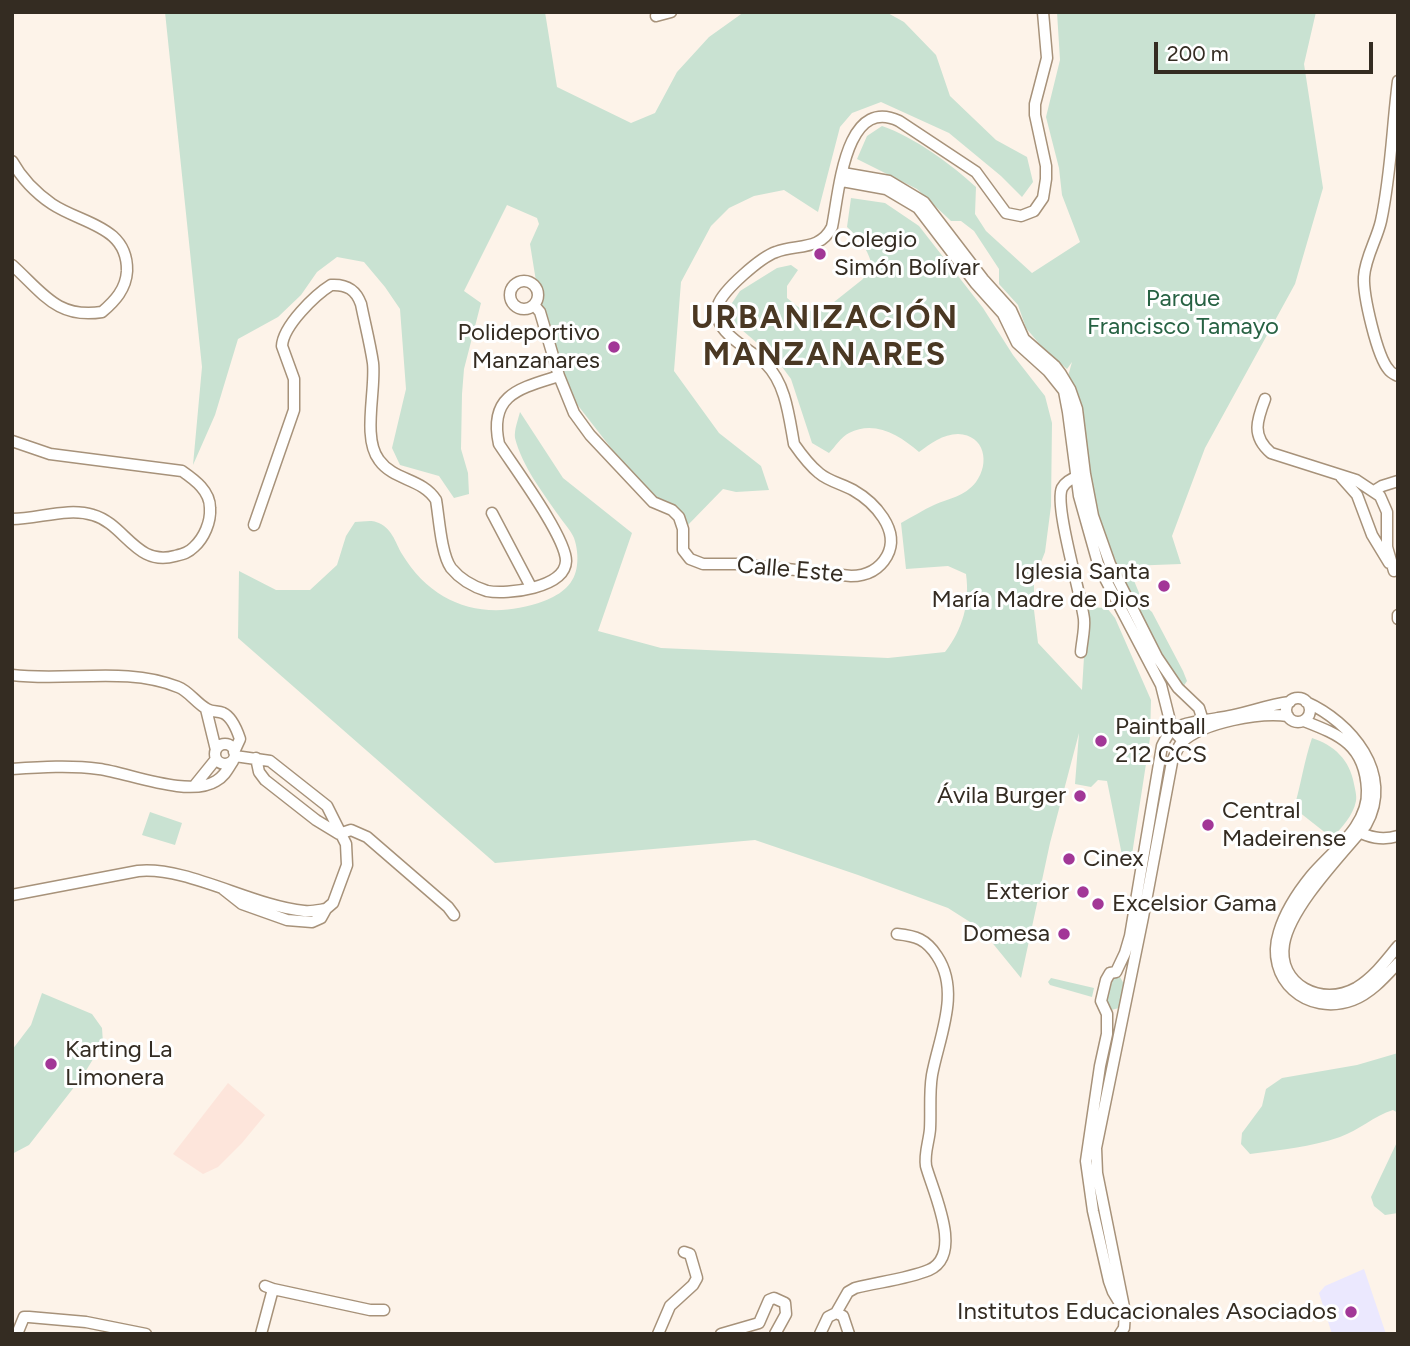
<!DOCTYPE html>
<meta charset="utf-8">
<style>
body{margin:0}
#map{position:relative;width:1410px;height:1346px;overflow:hidden;background:#fdf3e9;font-family:Figtree,sans-serif}
canvas{display:block}
.frame{position:absolute;inset:0;border:14px solid #342c22;pointer-events:none}
.scale{position:absolute;left:1154px;top:42px;width:219px;height:32px;box-sizing:border-box;border:4px solid #342c22;border-top:0;padding-left:9px;font-size:21px;line-height:24px;white-space:nowrap;color:#342c22;-webkit-text-stroke:5px #fff;paint-order:stroke}
</style>
<div id="map">
<canvas width="1410" height="1346"></canvas>
<div class="frame"></div>
<div class="scale">200 m</div>
</div>
<script>
const ctx = document.querySelector('canvas').getContext('2d');
ctx.lineJoin = 'round';
function paint(path, color) { ctx.fillStyle = color; ctx.fill(path, 'evenodd'); }
function strokePath(path, color, width, dash) { ctx.strokeStyle = color; ctx.lineWidth = width; ctx.lineCap = dash ? 'butt' : 'round'; ctx.setLineDash(dash || []); ctx.stroke(path); }
function label(font, color, halo, rows, align = 'center') {
  ctx.font = font + ' Figtree,sans-serif'; ctx.lineWidth = 6; ctx.setLineDash([]); ctx.textBaseline = 'middle'; ctx.strokeStyle = halo; ctx.fillStyle = color; for (const [text, x, y, turn = 0] of rows) {
    ctx.save(); ctx.translate(x, y); ctx.rotate((+turn || 0) * Math.PI / 180); ctx.textAlign = isNaN(turn) ? turn : align; if (halo) ctx.strokeText(text, 0, 0); ctx.fillText(text, 0, 0); ctx.restore();
  }
}
paint(new Path2D(`
 M228 1083 265 1115 242 1143 218 1167 203 1174 173 1154Z`), '#fde5db');
paint(new Path2D(`
 M1364 1269 1386 1334H1332L1319 1293 1325 1286Z`), '#ebe8fe');
paint(new Path2D(`
 M165 12H545L557 87 631 123 655 113 677 72 709 37 744 12H886L904 22 936 55 950 96 996 140 1027 157 1033 182 1022 197 1001 176 949 133 881 102 852 113 840 127 818 212 784 190 754 196 729 208 711 226 681 282 674 371 719 433 761 466 769 490 736 492 723 489 686 527 672 510 653 502 562 385 540 306 530 244 539 224 537 218 507 205 464 291 481 303 464 369 462 394 461 449 468 473 469 494 454 498 439 476 400 465 392 448 406 389 400 309 385 287 364 262 337 257 317 272 301 295 278 317 238 339 215 415 193 465 202 367Z
 M1057 12H1316L1304 64 1323 188 1295 284 1205 448 1172 536 1181 564 1128 566 1144 605 1152 612 1183 671 1187 681 1181 690 1172 688 1100 539 1073 388 1068 376 1072 362 1067 369 1042 347 1026 328 1018 305 999 284V269L974 231 961 221H951L917 189 857 159 867 136 882 126C914 137 951 164 976 187L975 214 986 231 1032 273 1080 242 1062 195 1059 168 1046 117 1060 60Z
 M851 198 885 203 919 226 983 308 1013 355 1045 396 1052 423 1051 506 1045 552 1034 580V610L1038 643 1082 690 1087 607 1107 608 1115 618 1151 700 1150 738 1131 861 1123 860 1107 781 1098 780 1091 787 1075 784 1079 733 1050 843 1021 978 981 929 948 908 858 875 755 840 495 863 238 638 239 571 276 590H310L337 565 346 536 355 522C361 522 371 520 376 522 392 527 395 542 402 554 434 607 487 622 544 601 562 594 575 584 577 565 578 557 577 546 574 538 571 531 564 523 559 516 543 493 522 466 515 438 514 430 518 420 520 412L563 478 632 533 598 631 661 648 888 658 945 652C963 629 970 603 966 574L948 566 906 569 901 523C912 517 923 510 934 505 950 498 964 497 976 482 990 463 985 435 958 434 943 434 930 444 919 452 899 435 875 420 849 433 841 437 835 447 829 453L812 443 791 379 777 360 735 324 730 313 732 303 740 291 777 268 791 265 798 270 787 286V298L802 310 814 311 829 306 863 279 871 262C867 248 858 237 847 227Z
 M1312 738C1334 745 1350 760 1354 784 1355 789 1357 796 1356 801 1353 816 1342 827 1332 838L1294 808C1301 785 1304 761 1312 738Z
 M150 812 182 823 175 845 142 835Z
 M1115 977H1120L1124 984 1119 1008 1111 1010 1105 1007 1109 980Z
 M1051 978 1094 988 1092 997 1050 985 1048 982Z
 M42 993 92 1014 102 1028 103 1043 82 1077 29 1145 12 1154V1050L31 1025Z
 M1398 1053V1113L1393 1110C1374 1116 1359 1130 1340 1137 1311 1147 1280 1150 1250 1154L1241 1144 1242 1133 1262 1106 1266 1089 1282 1078 1357 1065Z
 M1398 1140V1213L1385 1215 1374 1206 1371 1197Z`), '#c9e2d2');
const minor = new Path2D(`
 M656 16 671 12
 M1398 81C1392 128 1391 175 1381 221 1377 239 1365 258 1364 277 1363 295 1377 357 1389 370 1391 373 1394 374 1398 376
 M12 161C22 179 36 193 52 204 82 224 128 226 127 271 126 289 115 301 102 312 57 319 43 293 12 265
 M843 173 889 181 924 202 983 279 1011 310 1024 339 1055 366 1061 374 1070 389 1077 409 1085 474 1093 516 1110 564 1157 657 1178 688 1199 708 1204 724
 M842 181 886 189 918 208 976 284 1003 314 1017 343 1048 371 1064 391 1068 412 1079 496 1099 567 1161 685 1172 729 1183 741
 M510 295a14 14 0 1 1 28 0a14 14 0 1 1-28 0Z
 M534 305 540 312 559 376 574 413 590 435 653 502 672 510 679 517 683 529V550L690 559 703 564H741L851 576C866 576 879 570 887 556 901 530 874 502 853 490 842 484 828 481 819 473 809 465 801 454 794 444 789 417 786 384 766 364 751 349 710 332 718 305 723 290 761 257 776 252 797 244 820 251 832 227 839 195 844 95 899 121L976 172 1006 213 1021 216 1034 211 1043 198 1046 179V166L1035 115V104L1047 58 1043 12
 M1265 399C1257 420 1251 436 1271 453L1356 480 1380 496 1387 512V547L1394 571
 M12 441 50 454 182 471C195 480 210 491 210 508 211 522 204 538 194 547 188 553 183 554 175 556 136 567 125 524 93 515 68 507 38 519 12 519
 M1080 476C1073 478 1065 482 1062 488 1054 506 1081 594 1084 619 1085 629 1082 641 1081 652
 M1341 477 1357 495 1372 535 1389 563
 M1374 491 1382 486 1398 481
 M492 513 531 587
 M254 525 294 410V379L282 346C283 326 315 295 331 285 347 284 356 290 361 304 365 324 370 343 373 363 376 390 362 438 379 460 394 481 422 478 436 500 439 517 441 554 451 568 460 579 474 587 487 591 507 595 565 588 566 561 566 537 514 467 499 444 488 394 521 388 559 376
 M1398 615V619
 M12 675C66 682 126 666 178 687 189 691 197 704 207 709 212 712 218 711 223 713 232 717 237 730 240 739L234 752
 M1286 710a12 12 0 1 1 24 0a12 12 0 1 1-24 0Z
 M1306 702C1351 722 1395 774 1366 825 1342 854 1290 907 1284 944 1277 985 1322 1007 1356 988 1373 978 1386 961 1398 946
 M206 709 216 750
 M1304 721C1340 735 1365 745 1367 790 1369 826 1332 851 1311 876 1298 892 1285 912 1279 932 1264 979 1307 1017 1353 1000 1371 993 1385 977 1398 963
 M215 754a10 10 0 1 1 20 0a10 10 0 1 1-20 0Z
 M256 758 259 772 265 780 316 820 339 834 351 830 367 837 448 907 454 915
 M12 769C41 767 71 765 99 769 129 773 189 798 216 781 224 777 228 769 233 761
 M195 785 216 759
 M1354 830C1369 837 1381 841 1398 836
 M223 889 242 904 287 920 312 922 321 918 326 909 333 903 347 865 346 844 327 806 270 761 235 756
 M12 895 138 871C187 866 252 906 304 911 311 912 319 910 326 909
 M273 1289 370 1310H384
 M1125 1312 1113 1292 1109 1281 1093 1211 1086 1161 1100 1066 1107 1034V1014L1101 1001 1106 980 1110 973 1116 972 1125 953 1130 936 1162 746C1165 740 1168 732 1175 728 1188 721 1204 721 1218 718 1243 715 1265 705 1290 702
 M836 1313 848 1292 855 1288C879 1282 907 1279 929 1270 964 1255 933 1192 926 1166 924 1153 929 1142 930 1129 931 1111 929 1093 932 1075 939 1037 961 992 937 956 926 939 916 936 897 934
 M17 1334 24 1317H29L86 1322 146 1334
 M261 1334 273 1289 265 1286
 M658 1334 670 1306 693 1285 697 1278 690 1254 684 1252
 M721 1334 759 1323 769 1300 774 1298 785 1303 786 1314 775 1334
 M820 1334 828 1317 836 1313 843 1316 849 1334
 M1120 1334 1124 1328 1125 1312 1097 1173 1096 1148 1143 917 1172 762C1175 755 1177 748 1182 742 1204 722 1260 712 1288 716`);
strokePath(minor, '#a7927a', 13);
strokePath(minor, '#fff', 10);
for (const [x, y, r, color] of [
 [820,254,7,"#a23797"],
 [614,347,7,"#a23797"],
 [1164,586,7,"#a23797"],
 [1101,741,7,"#a23797"],
 [1080,796,7,"#a23797"],
 [1208,825,7,"#a23797"],
 [1069,859,7,"#a23797"],
 [1083,892,7,"#a23797"],
 [1098,904,7,"#a23797"],
 [1064,934,7,"#a23797"],
 [51,1064,7,"#a23797"],
 [1351,1312,7,"#a23797"]
]) { const dot = new Path2D(); dot.arc(x, y, r, 0, 2 * Math.PI); ctx.fillStyle = color; ctx.fill(dot); strokePath(dot, '#fff', 2.5); }
label('24px', '#342c22', '#fff', [
 ["Colegio",834,240],
 ["Simón Bolívar",834,268],
 ["Polideportivo",600,333,"right"],
 ["Manzanares",600,361,"right"],
 ["Iglesia Santa",1150,572,"right"],
 ["María Madre de Dios",1150,600,"right"],
 ["Paintball",1115,727],
 ["212 CCS",1115,755],
 ["Ávila Burger",1066,796,"right"],
 ["Central",1222,811],
 ["Madeirense",1222,839],
 ["Cinex",1083,859],
 ["Exterior",1069,892,"right"],
 ["Excelsior Gama",1112,904],
 ["Domesa",1050,934,"right"],
 ["Karting La",65,1050],
 ["Limonera",65,1078],
 ["Institutos Educacionales Asociados",1337,1312,"right"]
], 'left');
label('24px', '#276243', '#fff', [
 ["Parque",1183,299],
 ["Francisco Tamayo",1183,327]
]);
label('24px', '#342c22', '#fff', [
 ["Calle Este",790,570,5]
]);
ctx.letterSpacing = '2px';
label('bold 32px', '#4a3823', '#fff', [
 ["URBANIZACIÓN",825,319],
 ["MANZANARES",825,356]
]);
ctx.letterSpacing = '0px';
</script>
